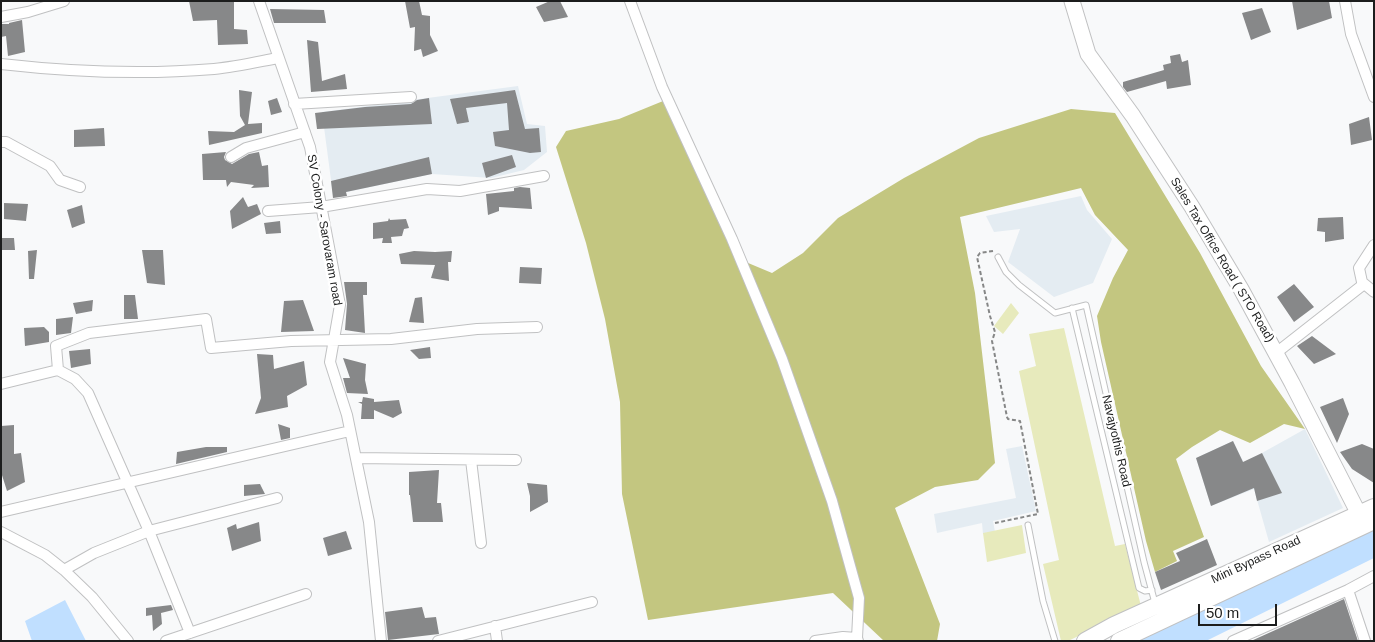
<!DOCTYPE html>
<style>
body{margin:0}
#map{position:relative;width:1375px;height:642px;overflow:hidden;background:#f8f9fa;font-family:Arial,sans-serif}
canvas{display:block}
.frame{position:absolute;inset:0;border:2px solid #1c1d1d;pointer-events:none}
.scale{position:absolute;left:1198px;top:604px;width:79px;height:22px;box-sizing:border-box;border:2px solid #1c1d1d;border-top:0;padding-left:6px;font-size:15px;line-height:18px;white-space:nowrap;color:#1c1d1d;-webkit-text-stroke:4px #fff;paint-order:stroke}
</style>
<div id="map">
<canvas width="1375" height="642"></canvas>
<div class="frame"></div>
<div class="scale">50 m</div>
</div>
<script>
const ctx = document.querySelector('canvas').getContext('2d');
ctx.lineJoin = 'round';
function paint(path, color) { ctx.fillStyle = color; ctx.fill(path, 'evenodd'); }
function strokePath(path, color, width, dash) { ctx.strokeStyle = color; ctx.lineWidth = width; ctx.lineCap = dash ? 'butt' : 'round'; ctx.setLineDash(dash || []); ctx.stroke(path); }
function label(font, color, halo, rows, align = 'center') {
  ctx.font = font + ' Arial,sans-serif'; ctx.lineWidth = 5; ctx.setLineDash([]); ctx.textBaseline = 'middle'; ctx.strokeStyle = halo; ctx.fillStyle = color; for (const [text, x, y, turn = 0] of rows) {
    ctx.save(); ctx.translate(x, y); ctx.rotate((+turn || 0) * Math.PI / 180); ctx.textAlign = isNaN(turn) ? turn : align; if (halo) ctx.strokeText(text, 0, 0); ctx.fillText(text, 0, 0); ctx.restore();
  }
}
paint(new Path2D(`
 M518 86 527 124 545 126 547 152 524 170 491 178 432 174 333 195 322 112Z
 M1081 196 1087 210 1112 239 1093 283 1054 297 1008 262 1020 229 994 232 986 216Z
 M1305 429 1343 508 1269 542 1254 489 1211 506 1196 458 1233 441 1244 463Z
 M1022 446 1036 511 993 521 995 532 983 534 982 523 937 533 934 514 1016 498 1006 449Z`), '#e4ecf2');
paint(new Path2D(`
 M1011 303 1019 313 1003 334 994 326Z
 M1064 328 1115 546 1125 544 1141 606 1068 641H1061L1043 564 1059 560 1019 371 1036 366 1029 334Z
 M1022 525 1026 553 987 562 983 533Z`), '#e7eabc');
paint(new Path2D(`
 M668 99 741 260 772 273 803 253 838 218 904 178 979 138 1071 109 1115 113 1200 253 1261 366 1305 429 1284 424 1250 443 1220 430 1192 447 1176 459 1204 537 1173 551 1177 561 1155 572 1146 541 1101 342 1097 316 1113 278 1128 250 1095 215 1081 188 960 217 975 293 995 463 978 480 935 487 895 508 940 624 937 641H884L833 593 648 620 622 494 620 402 605 319 586 243 556 147 566 131 619 119Z`), '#c3c680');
paint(new Path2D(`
 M1374 527V558L1206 641H1136Z
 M65 600 86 641H32L25 621Z`), '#c0dfff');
paint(new Path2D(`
 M189 1H234V29L247 30 248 44 218 45 217 20 193 21Z
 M405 1H419L422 15 430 16V35L438 51 423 57 421 49 414 51 415 27 410 28Z
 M550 1H560L568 17 544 22 536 7Z
 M1292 1H1329L1332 18 1297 30Z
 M1262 8 1271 32 1251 40 1242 13Z
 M270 9 324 10 326 23H274Z
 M22 20 25 52 8 56 6 36 1 37V24H9V23Z
 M307 40 318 42 322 81 345 74 347 89 311 92Z
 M1180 54 1182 62 1188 60 1191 85 1167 89 1166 81 1127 92 1123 87V82L1164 70 1163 65 1171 63 1170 56Z
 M239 90 252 92 248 124 262 123V133L209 145 208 131 234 132 245 125 240 116Z
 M515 90 525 129 539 128 541 152 530 153 495 146 493 132 509 130 507 103 466 108 469 122 457 124 450 99Z
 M277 98 282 112 271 115 268 101Z
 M429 98 432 124 317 129 315 113 365 107 411 104 417 100Z
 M1369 117 1372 140 1351 145 1349 124Z
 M104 128 105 146 74 147V130Z
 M226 152 224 157 225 160 232 164 249 154 259 152 262 166 268 165 269 187 251 188 254 185 231 182 227 187 226 180H203L202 154Z
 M512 155 516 167 486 178 482 163Z
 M429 157 432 174 346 192 347 196 333 198 331 181Z
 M520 187 530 188 532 209 499 207V211L488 215 486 194 514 191V188Z
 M243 197 248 207 257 204 261 214 232 229 230 211Z
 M4 203 28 204 26 221 4 219Z
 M82 205 85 223 72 228 67 210Z
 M1343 217 1344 239 1325 242V232L1317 231 1318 218Z
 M389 218 390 220 406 219 409 228 404 229 402 236 391 237 392 243H382L383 238 373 239V223L388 221Z
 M280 221 281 233 266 234 264 223Z
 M1 238H14L15 250H1Z
 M37 250 34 279H29L28 251Z
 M142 250H163L165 285 147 283Z
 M414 251 435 252 452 251 451 262H448L449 281 431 278 435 265 401 264 399 254Z
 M520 267 542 268 541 284 519 283Z
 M344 282H367V295H363L365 333 345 330 347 304Z
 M1294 284 1314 307 1294 322 1277 297Z
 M124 295H135L138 319H124Z
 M422 297 424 323 409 322 415 298Z
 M93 300 92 311 76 314 73 303Z
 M303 300 314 331 281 332 284 301Z
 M73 317 71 333 56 335V319Z
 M44 327 49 332V342L25 346 24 328Z
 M1312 336 1336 354 1314 364 1297 346Z
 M430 347 431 358 419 359 410 350Z
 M90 349 91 364 71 368 69 351Z
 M257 354 273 355 274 369 304 361 307 385 287 396 288 407 255 414 261 398Z
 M343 358 366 364 365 380 368 394 347 393 343 378H350Z
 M363 397 374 399V402L399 400 402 413 393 418 374 410V419H361L362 404 358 402H362Z
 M1343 398 1349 414 1337 443 1320 407Z
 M278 424 290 428V438L281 440Z
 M14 425V454L21 453 25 482 7 491 1 472V426Z
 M1233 441 1243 462 1262 453 1282 493 1257 501 1254 488 1211 506 1196 458Z
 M1362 444 1374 449V483L1352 469 1340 452Z
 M206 447H227V452L176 464 177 452Z
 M439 470 437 503H441L443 522H413L410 495H409V472Z
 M527 483 547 485 548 502 530 512V496Z
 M260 484 265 494 244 496V485Z
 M259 522 261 541 232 551 227 528 236 524 237 529Z
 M346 531 352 549 328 556 323 538Z
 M1207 539 1217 565 1161 590 1155 572 1180 561 1176 553Z
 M1344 599 1358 641H1251Z
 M171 605 173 610 161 613 162 624 153 631 152 615 146 616V608Z
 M422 607 425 618 436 617 439 634 388 640 385 612Z`), '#878889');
const lane = new Path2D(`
 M998 257 1006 272 1019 285 1055 313 1086 305 1144 562 1155 603
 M1072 308 1139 588 1145 591 1152 590
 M1028 525 1043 601 1055 641`);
const street = new Path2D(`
 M259 1 310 147 340 305 330 362 347 415 369 522 381 641
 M630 1 662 87 732 239 782 359 832 501 859 598 857 638
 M1345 1 1351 34 1374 97
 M1 17 28 12 64 1
 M1 64C72 72 143 75 214 69 236 67 257 62 278 58
 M294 104 411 97
 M1 142H6L50 166 60 180 80 187
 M231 157 246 148 305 132
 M268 211 321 207 427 189 460 191 544 176
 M1374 245 1359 268 1362 282 1374 292
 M1276 353 1364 284
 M58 370 75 379 88 393 149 531 190 633
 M1 384 58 370 56 346 89 333 206 319 211 348 291 341 391 339 477 329 537 327
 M356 458 516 460
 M471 460 481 543
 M1 512 350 431
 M1 532 45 555 64 570 92 597 128 641
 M64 570 94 553 149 531 277 498
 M1348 590 1365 641
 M495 626 497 641
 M166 641 306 594
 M438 641 592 602
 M815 641 843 637 857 638 858 641
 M1233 641 1348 590 1374 576`);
const secondary = new Path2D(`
 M1072 1 1088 54 1133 116 1192 207 1241 289 1292 383 1364 524`);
const primary = new Path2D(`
 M1085 641 1114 625 1374 507
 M1119 641 1374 521`);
strokePath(lane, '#c0c1c2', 7);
strokePath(street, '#c0c1c2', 12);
strokePath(secondary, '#c0c1c2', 17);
strokePath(primary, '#c0c1c2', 18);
strokePath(new Path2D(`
 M993 251 980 253 977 257 990 316 995 332 992 341 1007 417 1008 419 1020 421 1038 514 995 523`), '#868787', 2, [4, 2.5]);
strokePath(lane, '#fff', 5);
strokePath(street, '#fff', 10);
strokePath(secondary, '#fff', 15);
strokePath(primary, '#fff', 16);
label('12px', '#1c1d1d', '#fff', [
 ["SV Colony - Sarovaram road",324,230,80],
 ["Sales Tax Office Road ( STO Road)",1222,260,59],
 ["Navajyothis Road",1116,441,77],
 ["Mini Bypass Road",1256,560,-25]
]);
</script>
